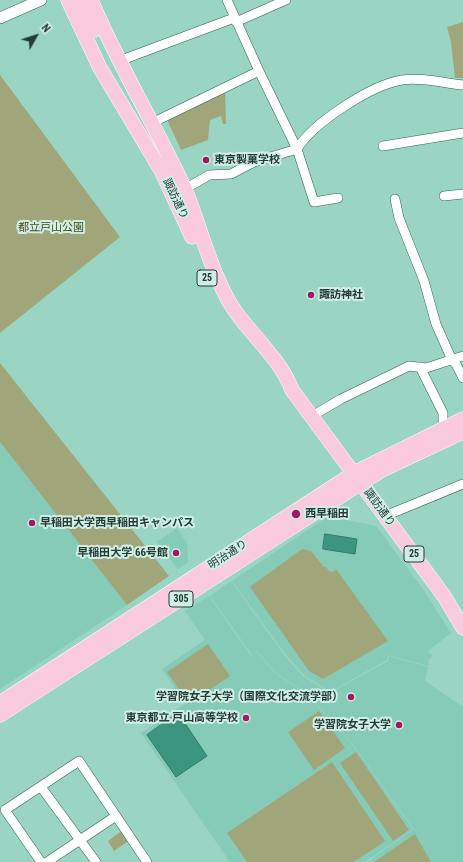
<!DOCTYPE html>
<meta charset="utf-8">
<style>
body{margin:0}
#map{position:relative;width:463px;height:862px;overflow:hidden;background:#9ad4c3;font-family:"Roboto Condensed",sans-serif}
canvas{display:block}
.north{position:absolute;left:16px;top:16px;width:40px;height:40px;-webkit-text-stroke:3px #d1eee5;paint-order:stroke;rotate:51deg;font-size:11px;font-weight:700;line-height:16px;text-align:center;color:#243c36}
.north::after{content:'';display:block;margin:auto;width:14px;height:18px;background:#243c36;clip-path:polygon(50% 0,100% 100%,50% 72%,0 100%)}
</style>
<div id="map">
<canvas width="463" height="862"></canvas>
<div class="north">N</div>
</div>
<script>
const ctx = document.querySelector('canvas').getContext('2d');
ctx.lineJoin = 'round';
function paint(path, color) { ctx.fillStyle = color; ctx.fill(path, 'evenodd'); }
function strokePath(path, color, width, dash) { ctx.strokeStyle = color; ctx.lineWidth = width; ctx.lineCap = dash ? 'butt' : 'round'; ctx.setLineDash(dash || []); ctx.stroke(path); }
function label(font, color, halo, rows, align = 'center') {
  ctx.font = font + ' "Roboto Condensed","Noto Sans JP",sans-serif'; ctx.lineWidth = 4; ctx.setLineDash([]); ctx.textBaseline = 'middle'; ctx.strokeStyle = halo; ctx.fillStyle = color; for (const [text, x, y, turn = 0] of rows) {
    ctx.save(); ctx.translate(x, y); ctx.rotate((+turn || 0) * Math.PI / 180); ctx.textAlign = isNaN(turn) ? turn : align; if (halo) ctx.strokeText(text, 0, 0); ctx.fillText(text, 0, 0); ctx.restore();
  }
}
paint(new Path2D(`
 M0 442 127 605 0 689Z
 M328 516 376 526 423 589 451 633 428 651 432 656 429 659 428 666 388 655 387 660 330 692 304 675 286 655 232 581Z
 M177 528 187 543 188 562 178 569 157 542Z
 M231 581 285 656 303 676 330 693 388 661 389 656 428 667 425 681 463 707V862H367L414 829 352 743 308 695 275 672 257 651 252 655 210 596Z
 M209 596 251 656 257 652 274 672 308 696 352 744 413 829 365 862H230L141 733 185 704 162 669 205 640 185 611Z`), '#86cbb7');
paint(new Path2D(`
 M463 22V78H455L451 42 447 27Z
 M0 75 120 237 0 333Z
 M225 89 226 124H223L221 116 210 120 208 140 181 150 168 122 169 118Z
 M0 363 169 576 127 605 0 442Z
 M302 549 311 551 324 567H326L329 571 333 572 336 569 388 641 323 679 309 671 250 587Z
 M208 644 230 676 189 704 167 672Z
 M319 711 345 748 314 770 288 732Z
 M356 752 409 830 393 841 340 763Z
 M332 762 385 841 354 862H247L227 833Z
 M123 830 130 840 114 851 108 841Z
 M415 834 431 862H374Z`), '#a0a67a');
const water = new Path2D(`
 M325 534 357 539 355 554 323 549Z
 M178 713 207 756 176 777 147 735Z`);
paint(water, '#3b957f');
strokePath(water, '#347a69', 1);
const minor = new Path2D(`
 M227 0 259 71 297 149 314 202 338 198
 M236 22 286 0
 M119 61 234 18
 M154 124 160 119 259 71
 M383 146 463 133
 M185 189 209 175 231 174 254 162 297 149C313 123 371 85 402 80 422 77 443 83 463 85
 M444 196 463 194
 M395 199 399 218 424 281 436 324 452 360 456 364 463 378
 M420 367 443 413V428
 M312 416 341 399 409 366 426 368 463 356
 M385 516 463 484
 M41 787 96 862
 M41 862 5 810 79 761 147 862
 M47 862 116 816`);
const tertiary = new Path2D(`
 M0 18 41 0`);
const primary = new Path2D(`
 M68 0 100 68 162 172 192 237
 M91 0C118 64 154 123 184 187 199 222 207 260 225 294 242 329 278 353 292 390L444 596 463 628
 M81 4 93 31
 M0 703 354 473 463 419
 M0 715 361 483 382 470 463 432`);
strokePath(minor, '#2b6456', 10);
strokePath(tertiary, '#2b6456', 12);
strokePath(primary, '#fff', 15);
strokePath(minor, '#fff', 9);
strokePath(tertiary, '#fff', 11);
strokePath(primary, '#facbdd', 14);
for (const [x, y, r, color] of [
 [206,160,4,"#a21862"],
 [311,295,4,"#a21862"],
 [296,514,5,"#a21862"],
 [32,523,4,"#a21862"],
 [176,553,4,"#a21862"],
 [351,697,4,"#a21862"],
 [246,718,4,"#a21862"],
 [399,725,4,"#a21862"]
]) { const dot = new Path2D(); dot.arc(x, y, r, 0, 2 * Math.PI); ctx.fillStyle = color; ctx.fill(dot); strokePath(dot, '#d1eee5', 1.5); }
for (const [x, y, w] of [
 [207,278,20],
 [414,554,20],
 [181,599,24]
]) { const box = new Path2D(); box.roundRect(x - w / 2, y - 8, w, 16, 3); ctx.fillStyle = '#d1eee5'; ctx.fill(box); strokePath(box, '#243c36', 1); }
label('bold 10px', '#243c36', null, [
 ["25",207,278],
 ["25",414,554],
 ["305",181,599]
]);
label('bold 11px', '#243c36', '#d1eee5', [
 ["東京製菓学校",214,160],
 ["諏訪神社",319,295],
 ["西早稲田",305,514],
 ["早稲田大学西早稲田キャンパス",40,523],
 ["早稲田大学 66号館",168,553,"right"],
 ["学習院女子大学（国際文化交流学部）",343,697,"right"],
 ["東京都立 戸山高等学校",238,718,"right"],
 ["学習院女子大学",391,725,"right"]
], 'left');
label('11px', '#243c36', '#d1eee5', [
 ["諏訪通り",175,199,64],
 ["諏訪通り",379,508,54],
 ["明治通り",228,555,-33]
]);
label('11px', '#474c18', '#d1eee5', [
 ["都立戸山公園",51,228]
]);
</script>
